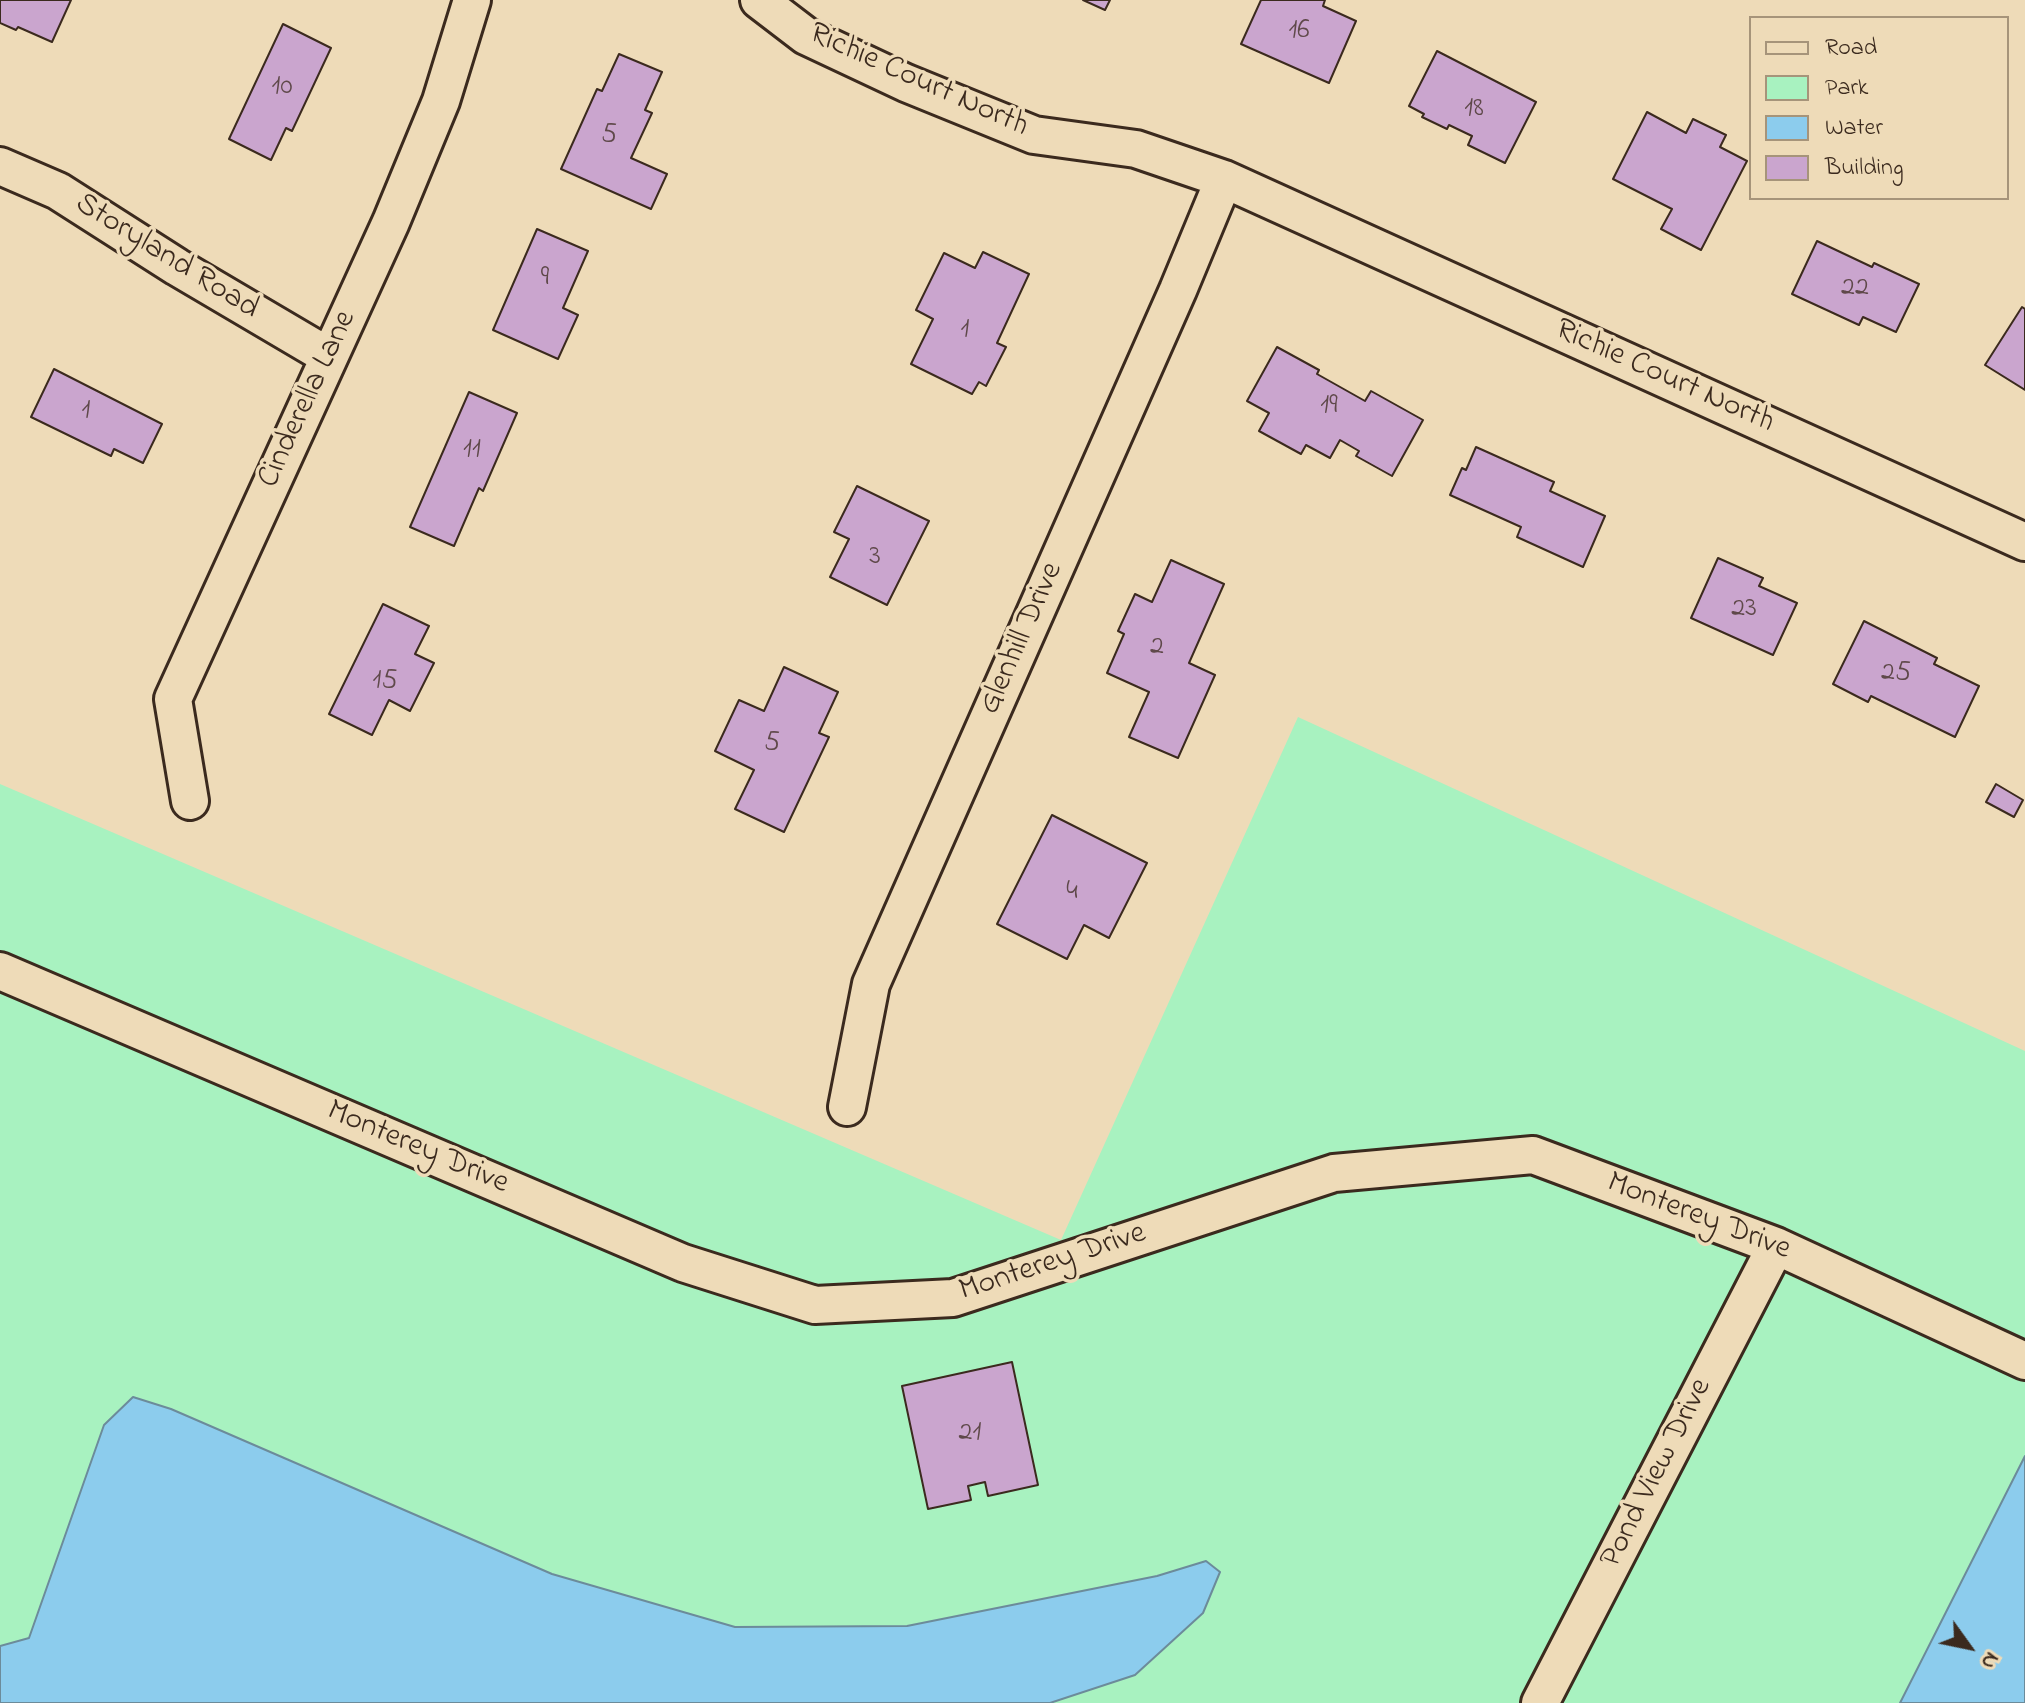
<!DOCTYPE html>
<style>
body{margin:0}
#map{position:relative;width:2025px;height:1703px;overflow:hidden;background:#eedbb8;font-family:"Indie Flower",sans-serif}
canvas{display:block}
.legend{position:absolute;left:1749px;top:16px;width:260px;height:184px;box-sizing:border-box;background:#eedbb8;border:2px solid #a6947a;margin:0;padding:10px 14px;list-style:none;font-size:24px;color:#3b2a1e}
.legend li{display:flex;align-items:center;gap:16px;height:40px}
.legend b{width:40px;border:2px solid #a6947a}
.north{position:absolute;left:1929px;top:1607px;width:80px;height:80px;-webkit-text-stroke:6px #eedbb8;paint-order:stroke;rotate:123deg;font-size:22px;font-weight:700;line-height:32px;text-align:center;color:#3b2a1e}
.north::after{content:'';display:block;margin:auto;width:28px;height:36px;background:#3b2a1e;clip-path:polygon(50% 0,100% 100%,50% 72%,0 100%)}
</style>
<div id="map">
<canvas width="2025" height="1703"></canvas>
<ul class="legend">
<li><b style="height:10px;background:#eedbb8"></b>Road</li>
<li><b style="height:22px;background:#a8f2c0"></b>Park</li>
<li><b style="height:22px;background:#8ccced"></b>Water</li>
<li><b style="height:22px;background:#caa5ce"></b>Building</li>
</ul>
<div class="north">N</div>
</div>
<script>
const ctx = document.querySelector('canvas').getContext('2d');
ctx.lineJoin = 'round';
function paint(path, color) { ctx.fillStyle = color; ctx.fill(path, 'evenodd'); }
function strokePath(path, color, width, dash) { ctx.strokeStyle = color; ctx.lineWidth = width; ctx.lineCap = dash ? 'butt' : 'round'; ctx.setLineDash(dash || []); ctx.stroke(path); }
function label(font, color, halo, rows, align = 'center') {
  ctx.font = font + ' "Indie Flower",sans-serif'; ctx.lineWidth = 7; ctx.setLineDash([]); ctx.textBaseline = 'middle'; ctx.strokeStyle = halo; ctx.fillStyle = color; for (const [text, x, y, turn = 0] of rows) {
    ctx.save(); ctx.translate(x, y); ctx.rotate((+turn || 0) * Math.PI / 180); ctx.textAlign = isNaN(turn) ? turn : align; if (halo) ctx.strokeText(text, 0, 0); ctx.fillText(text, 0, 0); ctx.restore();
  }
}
paint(new Path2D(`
 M1298 717 2025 1051V1703H0V784L1061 1240Z`), '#a8f2c0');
const water = new Path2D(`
 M133 1397 171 1409 552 1574 735 1627 907 1626 1157 1576 1206 1561 1220 1572 1203 1613 1135 1675 1050 1703H0V1646L29 1638 104 1425Z
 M2025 1456V1703H1900Z`);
paint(water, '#8ccced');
strokePath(water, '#6c8b9a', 2);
const building = new Path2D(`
 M0 0H71L52 42 18 27 16 30 0 23Z
 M1083 0H1110L1105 10Z
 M1261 0H1325L1323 6 1356 21 1329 83 1241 44Z
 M283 24 331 48 292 131 286 128 271 160 229 139Z
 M1437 51 1536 102 1505 163 1468 145 1472 136 1449 125 1447 129 1422 117 1424 114 1409 106Z
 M619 54 662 72 645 110 652 113 631 158 667 174 651 209 561 169 597 89 602 91Z
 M1647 112 1686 133 1693 119 1726 135 1720 147 1747 161 1701 250 1661 229 1672 209 1613 179Z
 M537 229 588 251 563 308 578 315 558 359 493 330Z
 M1817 241 1872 267 1874 263 1919 284 1896 332 1863 317 1859 325 1792 294Z
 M983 252 1029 274 997 343 1006 347 986 386 979 382 972 394 911 364 933 319 916 310 944 253 975 268Z
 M2022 307 2025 309V390L1985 365Z
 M1277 347 1319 370 1317 374 1365 401 1371 391 1423 420 1392 476 1356 456 1359 451 1340 440 1330 458 1306 445 1301 454 1259 431 1269 413 1247 401Z
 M54 369 162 424 143 463 114 449 111 456 31 417Z
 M469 392 517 413 483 491 479 488 454 546 410 527Z
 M1476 447 1554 482 1550 491 1605 516 1583 567 1517 537 1521 527 1450 495 1462 468 1466 470Z
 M857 486 929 521 887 605 830 577 849 539 834 532Z
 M1718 558 1763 578 1759 586 1797 603 1773 655 1691 618Z
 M1171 560 1224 584 1189 663 1215 675 1178 758 1129 737 1149 692 1107 673 1124 634 1118 631 1135 594 1152 602Z
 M383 604 429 626 415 654 434 663 410 711 389 700 372 735 329 714Z
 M1864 621 1937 658 1934 664 1979 686 1955 737 1871 696 1868 702 1833 684Z
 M784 667 838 692 819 733 829 737 784 832 735 809 754 770 715 751 739 700 764 711Z
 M1996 784 2023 800 2014 817 1986 802Z
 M1052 815 1147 863 1109 938 1084 925 1067 959 997 924Z
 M1012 1362 1038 1485 988 1496 985 1482 968 1486 971 1500 928 1509 902 1386Z`);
paint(building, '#caa5ce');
strokePath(building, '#3b2a1e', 2);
const minor = new Path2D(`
 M759 0 806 36 906 83 1034 135 1136 149 1224 179 2025 542
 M0 166 58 191 177 267 328 356
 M190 801 173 699 391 222 441 101 472 0
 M0 971 683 1263 815 1305 953 1298 1334 1173 1533 1155 1776 1246 2025 1361
 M847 1107 871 984 1178 290 1224 179
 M1540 1703 1776 1246`);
strokePath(minor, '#3b2a1e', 42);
strokePath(minor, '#eedbb8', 36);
label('28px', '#5f494a', null, [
 ["16",1299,32],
 ["10",282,88],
 ["18",1474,110],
 ["5",609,136],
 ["9",545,279],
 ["22",1855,289],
 ["1",965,331],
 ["19",1329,407],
 ["1",86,412],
 ["11",472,451],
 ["3",875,558],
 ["23",1744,610],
 ["2",1157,648],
 ["25",1896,674],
 ["15",385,682],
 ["5",772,744],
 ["4",1072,893],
 ["21",970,1434]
]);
label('32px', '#3b2a1e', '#eedbb8', [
 ["Richie Court North",918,82,24],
 ["Storyland Road",166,258,32],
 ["Richie Court North",1664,378,24],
 ["Cinderella Lane",309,400,-65],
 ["Glenhill Drive",1023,639,-66],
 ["Monterey Drive",417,1149,23],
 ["Monterey Drive",1698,1218,21],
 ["Monterey Drive",1053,1264,-18],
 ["Pond View Drive",1658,1474,-63]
]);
</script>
